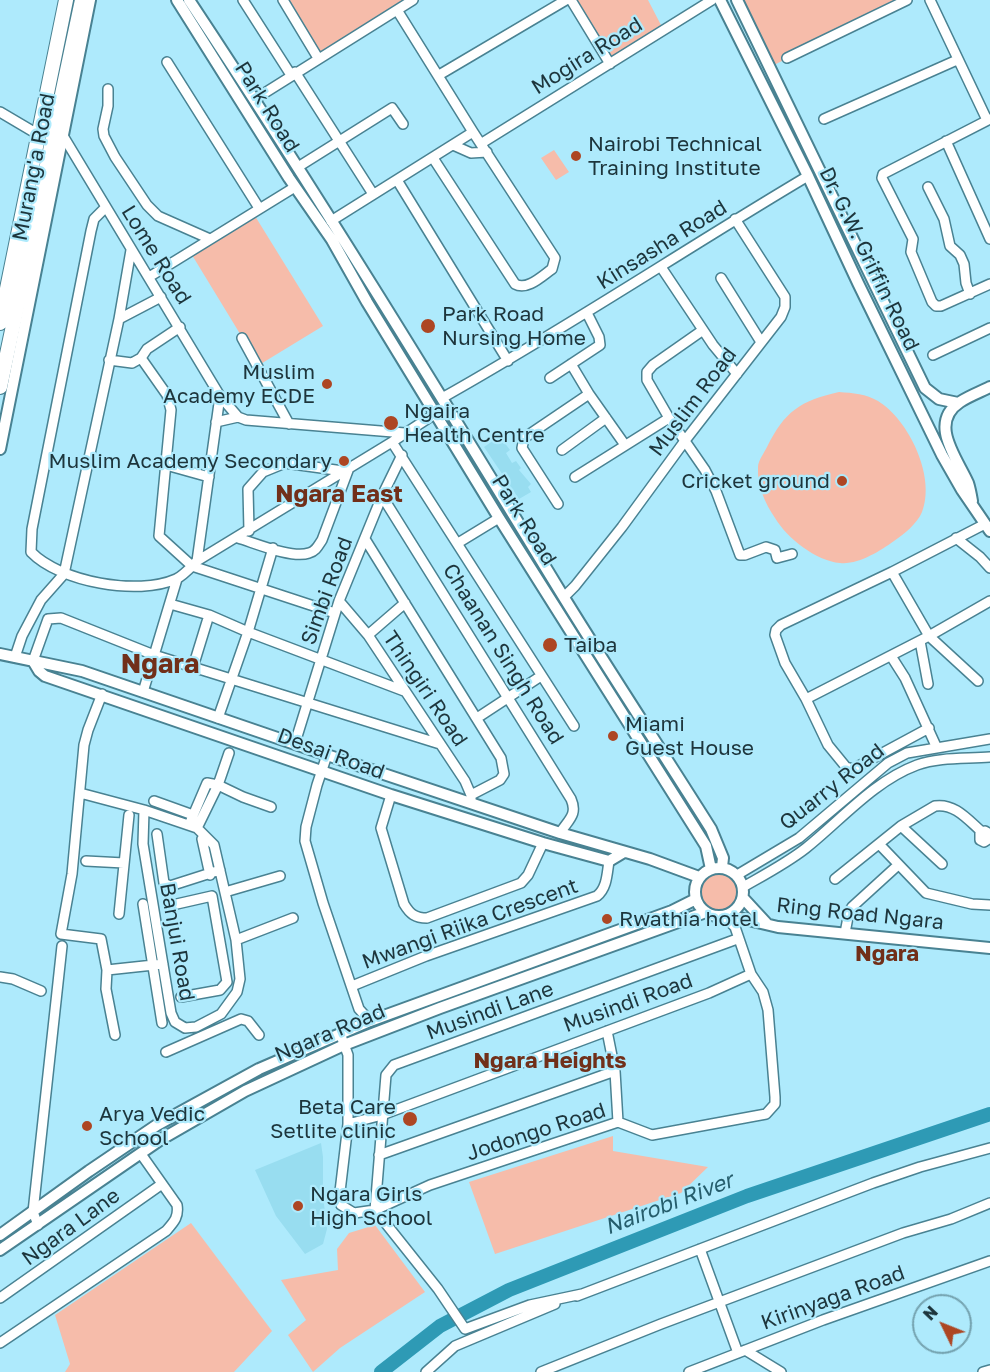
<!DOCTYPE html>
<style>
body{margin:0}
#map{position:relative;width:990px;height:1372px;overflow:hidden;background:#aeeafc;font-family:"Golos Text",sans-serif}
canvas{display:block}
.north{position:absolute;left:912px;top:1294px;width:60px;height:60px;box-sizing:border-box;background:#aeeafc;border:2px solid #74a2af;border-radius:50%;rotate:313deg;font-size:16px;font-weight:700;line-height:24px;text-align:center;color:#1d353c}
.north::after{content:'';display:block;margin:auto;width:21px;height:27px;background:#ad4623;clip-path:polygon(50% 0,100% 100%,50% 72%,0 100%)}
</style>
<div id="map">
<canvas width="990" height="1372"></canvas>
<div class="north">N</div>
</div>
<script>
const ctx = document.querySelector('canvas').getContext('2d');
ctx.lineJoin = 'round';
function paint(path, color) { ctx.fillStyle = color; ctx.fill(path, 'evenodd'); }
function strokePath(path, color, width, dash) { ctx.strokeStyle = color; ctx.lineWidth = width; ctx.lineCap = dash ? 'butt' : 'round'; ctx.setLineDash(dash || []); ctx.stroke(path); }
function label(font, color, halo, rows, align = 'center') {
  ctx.font = font + ' "Golos Text",sans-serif'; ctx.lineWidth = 4.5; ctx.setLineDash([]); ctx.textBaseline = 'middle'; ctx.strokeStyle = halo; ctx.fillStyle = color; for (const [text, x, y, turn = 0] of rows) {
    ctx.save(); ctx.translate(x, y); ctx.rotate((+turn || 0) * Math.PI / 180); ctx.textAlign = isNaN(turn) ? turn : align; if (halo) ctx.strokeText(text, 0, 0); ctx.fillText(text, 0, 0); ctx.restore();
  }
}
paint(new Path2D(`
 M497 438 501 443 504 442 510 450 506 453 512 463 516 461 521 468 519 470 531 484 528 487 531 492 519 499 484 447Z
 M321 1143 323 1157V1196L327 1229 323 1244 305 1254 276 1216 255 1170Z`), '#98ddf0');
paint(new Path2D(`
 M283 0H412L318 58Z
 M577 0H648L662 27 611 59Z
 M737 0H904L770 67Z
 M554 150 569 172 556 180 541 158Z
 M255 216 323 326 259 365 192 255Z
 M839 392C853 393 866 394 878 401 909 420 936 477 922 512 917 524 904 534 894 541 880 551 858 565 840 563 816 561 787 538 775 518 765 503 757 486 758 467 758 461 764 453 767 447 785 411 800 401 839 392Z
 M701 892a18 18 0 1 1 36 0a18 18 0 1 1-36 0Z
 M613 1136V1151L708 1167 681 1193 495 1254 469 1182Z
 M191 1223 272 1331 234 1372H65L70 1364 55 1315Z
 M375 1225 425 1292 340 1348 313 1372 288 1335 306 1320 281 1280 338 1270 337 1249 349 1233Z`), '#f6bcaa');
strokePath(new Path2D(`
 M381 1372 440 1326 509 1290 747 1196 990 1114`), '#2e9ab5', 14);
const minor = new Path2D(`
 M243 0 291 75
 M283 0 318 58
 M571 0 610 64
 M930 0 987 120
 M397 10 473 132 555 258 552 269C542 276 527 291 515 284L433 158
 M787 58 907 0
 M167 62 259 208
 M295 72 373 194
 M439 75 566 0
 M108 89V106L103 129 104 136 115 157 147 205 158 216 210 239
 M255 99 413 0
 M0 112 39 135
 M824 119 957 60
 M990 119 883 174 882 178 913 239 911 252 932 302 936 306H941L990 284
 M62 134 220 396 238 417 246 420 405 433
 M946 141 990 239
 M482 143 712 0
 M453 145 471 153 487 152
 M298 167 392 108 403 124
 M397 180 508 361
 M928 187 944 219 950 246 960 255 964 264 966 283 970 294
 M105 208 94 219 91 231 32 529 31 552C60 582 138 596 176 579 183 576 191 567 197 561L392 442 447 406
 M331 221 473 132
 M661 267 713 345 737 374
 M149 277 295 187
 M721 278 761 342
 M119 319 131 250
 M703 330 653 365 647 372V380L669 418 705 470 716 491 740 555H745L766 547 775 550 777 558 792 554
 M242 338 289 424
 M933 355 990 328
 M141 358 167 395 171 410 159 536 192 566 335 613
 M109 360 132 363 141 358 147 349 180 327
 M550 378 600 345 599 337 587 313
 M589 394 625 445
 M442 398C567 328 685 249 808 176
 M216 422 238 417
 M392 442 574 726
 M562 450 606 418
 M166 465 209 477
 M575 477 669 418
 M382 496 571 799C578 815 568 820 560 833
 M558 504 522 448 524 438 589 394 571 364
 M249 531 248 489 263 472 285 463 343 471
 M238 538C255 543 292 559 309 553 316 551 318 546 322 540L349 468
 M956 538 980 557 990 568
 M365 539 501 758 504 774 500 780 471 795
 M458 543 499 518
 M197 561 220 396
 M892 572 929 636 978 681
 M564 597 575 586 622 527 687 438 781 317 785 307V297L735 219
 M339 601 368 635 465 781 471 795V801
 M170 604 209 615 248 632 404 691
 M368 635 405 603
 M920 641 928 684
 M891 656 905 678 936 746
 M15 657 22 636 41 600 64 574 119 319 161 297
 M33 661 48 619 61 618 154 655 440 744
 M193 667 209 615
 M143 692 177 579
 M102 694 88 730 84 745 72 874 61 934 101 939 107 970
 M806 699 929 636 990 601
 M218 718 248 632 273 548
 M477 718 541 676
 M929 728 853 769 846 767 828 745 806 699 785 663 775 635 776 630 781 625 892 572 985 524
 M295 743 339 601 382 496 402 455
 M327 755 317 785 306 827 305 841 323 903 359 1009 370 1021
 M80 793 144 810 197 828 214 845 236 940 240 979 237 992 221 1014 196 1027 185 1028 175 1022 171 1013 143 844 144 810
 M391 795 381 828 404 904C410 914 415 918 427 918L521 883 528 875 543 843
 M154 801 193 815
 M189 825 207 783 218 785 229 753
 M901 826 942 864
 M197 828 218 785 243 797 271 807
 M157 834 164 883 170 886 220 870
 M990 834 985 831 980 833V840L984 842 990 838
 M202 839 210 875
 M879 844 926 893 972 904 990 905
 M86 861 124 863
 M737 875 799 838 888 763 907 753 990 739
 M835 879 901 826 935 806C955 803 968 820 982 832
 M743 887C764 875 787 863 806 848 841 820 874 781 917 765 939 757 966 759 990 757
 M225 892 280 876
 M143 904 162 1023
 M168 906 212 896 227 982 220 990 181 997
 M119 914 129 815
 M845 933 849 912 852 907 897 866
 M236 940 293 918
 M0 977 13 979 41 991
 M352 986 426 956 597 896C607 888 607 874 609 861
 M607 1031 615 1071 618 1122
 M340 1033 348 1055V1124L339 1200 341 1205 354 1213 375 1210 430 1185 618 1122 652 1135 766 1114 775 1104V1097L768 1010 763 992 751 974 735 927 724 916
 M115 1035 106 989 107 970 163 964
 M166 1052 241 1019 248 1021 259 1035
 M348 1124 382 1115 709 993 751 974
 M379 1155 615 1071
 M38 1225 33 1212 62 946
 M700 1249 738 1353
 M582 1294 530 1305 465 1329 438 1289 375 1210 386 1075 394 1065 737 939
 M577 1296 873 1183 920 1167 990 1148
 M0 1298 162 1184
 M0 1343 166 1231C174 1222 179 1217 177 1205L141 1154
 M745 1350 781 1372
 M426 1372 455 1346 555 1304
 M541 1372 661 1324 903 1233 951 1219 990 1203
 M689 1372 823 1320 990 1261
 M983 1372 990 1370`);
const major = new Path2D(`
 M177 0 289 178 332 240 367 302 499 518 706 846 711 869
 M189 0C319 196 441 396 563 596 611 674 662 751 711 829L723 858 722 867
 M720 0 808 176 858 283 942 455 962 490 990 531
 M737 0 925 388 939 399 958 403
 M0 449 90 0
 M972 501C971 495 970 489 968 483 957 458 928 423 960 402 969 396 980 392 990 387
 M0 654 82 671 327 755 560 833 650 859 699 877
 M33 661 39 671 45 676 391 795 543 843 609 861 624 852
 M695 892a24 24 0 1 1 48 0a24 24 0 1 1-48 0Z
 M743 898 767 924
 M727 915 778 927 990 948
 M0 1235 89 1171 157 1125 259 1069 370 1021 672 911 696 899
 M0 1250 160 1140 245 1091 344 1045 440 1008 706 912`);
const highway = new Path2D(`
 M0 323 66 0
 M0 387 82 0`);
strokePath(minor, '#498292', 12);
strokePath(major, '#498292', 14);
strokePath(highway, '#498292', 16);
strokePath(minor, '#fff', 9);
strokePath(major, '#fff', 10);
strokePath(highway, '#fff', 14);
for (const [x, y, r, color] of [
 [576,156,6,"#ad4623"],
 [428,326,8,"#ad4623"],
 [327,384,6,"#ad4623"],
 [391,423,8,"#ad4623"],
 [344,461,6,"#ad4623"],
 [842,481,6,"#ad4623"],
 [550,645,8,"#ad4623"],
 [613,736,6,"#ad4623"],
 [607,919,6,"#ad4623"],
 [410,1119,8,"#ad4623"],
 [87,1126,6,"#ad4623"],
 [298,1206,6,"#ad4623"]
]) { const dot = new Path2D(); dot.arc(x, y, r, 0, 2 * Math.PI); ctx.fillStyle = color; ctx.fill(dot); strokePath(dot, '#aeeafc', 2); }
label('21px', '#1d353c', '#aeeafc', [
 ["Mogira Road",587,56,-32],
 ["Park Road",267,107,58],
 ["Murang'a Road",34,167,-79],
 ["Kinsasha Road",662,245,-32],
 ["Lome Road",156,255,58],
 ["Dr. G.W. Griffin Road",869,259,64],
 ["Muslim Road",693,402,-53],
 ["Park Road",524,520,58],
 ["Simbi Road",327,591,-70],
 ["Chaanan Singh Road",503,654,58],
 ["Thingiri Road",425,689,56],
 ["Desai Road",331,754,20],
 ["Quarry Road",832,787,-38],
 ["Ring Road Ngara",860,914,6],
 ["Mwangi Riika Crescent",470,924,-20],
 ["Banjui Road",177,942,80],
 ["Musindi Road",628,1003,-20],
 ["Musindi Lane",490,1011,-20],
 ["Ngara Road",330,1033,-23],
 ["Jodongo Road",536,1132,-18],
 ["Ngara Lane",71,1227,-36],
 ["Kirinyaga Road",833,1298,-20]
]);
label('21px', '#1d353c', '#aeeafc', [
 ["Nairobi Technical",588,144],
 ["Training Institute",588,168],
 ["Park Road",442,314],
 ["Nursing Home",442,338],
 ["Muslim",315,372,"right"],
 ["Academy ECDE",315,396,"right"],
 ["Ngaira",404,411],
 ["Health Centre",404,435],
 ["Muslim Academy Secondary",332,461,"right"],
 ["Cricket ground",830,481,"right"],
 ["Taiba",564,645],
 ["Miami",625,724],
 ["Guest House",625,748],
 ["Rwathia hotel",619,919],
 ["Beta Care",396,1107,"right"],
 ["Setlite clinic",396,1131,"right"],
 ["Arya Vedic",99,1114],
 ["School",99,1138],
 ["Ngara Girls",310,1194],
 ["High School",310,1218]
], 'left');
label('bold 22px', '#712f19', '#aeeafc', [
 ["Ngara",887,954],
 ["Ngara Heights",550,1061]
]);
label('italic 22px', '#255d6c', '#aeeafc', [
 ["Nairobi River",669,1204,-21]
]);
label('bold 24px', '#712f19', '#aeeafc', [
 ["Ngara East",339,494]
]);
label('bold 27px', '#712f19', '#aeeafc', [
 ["Ngara",160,664]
]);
</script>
